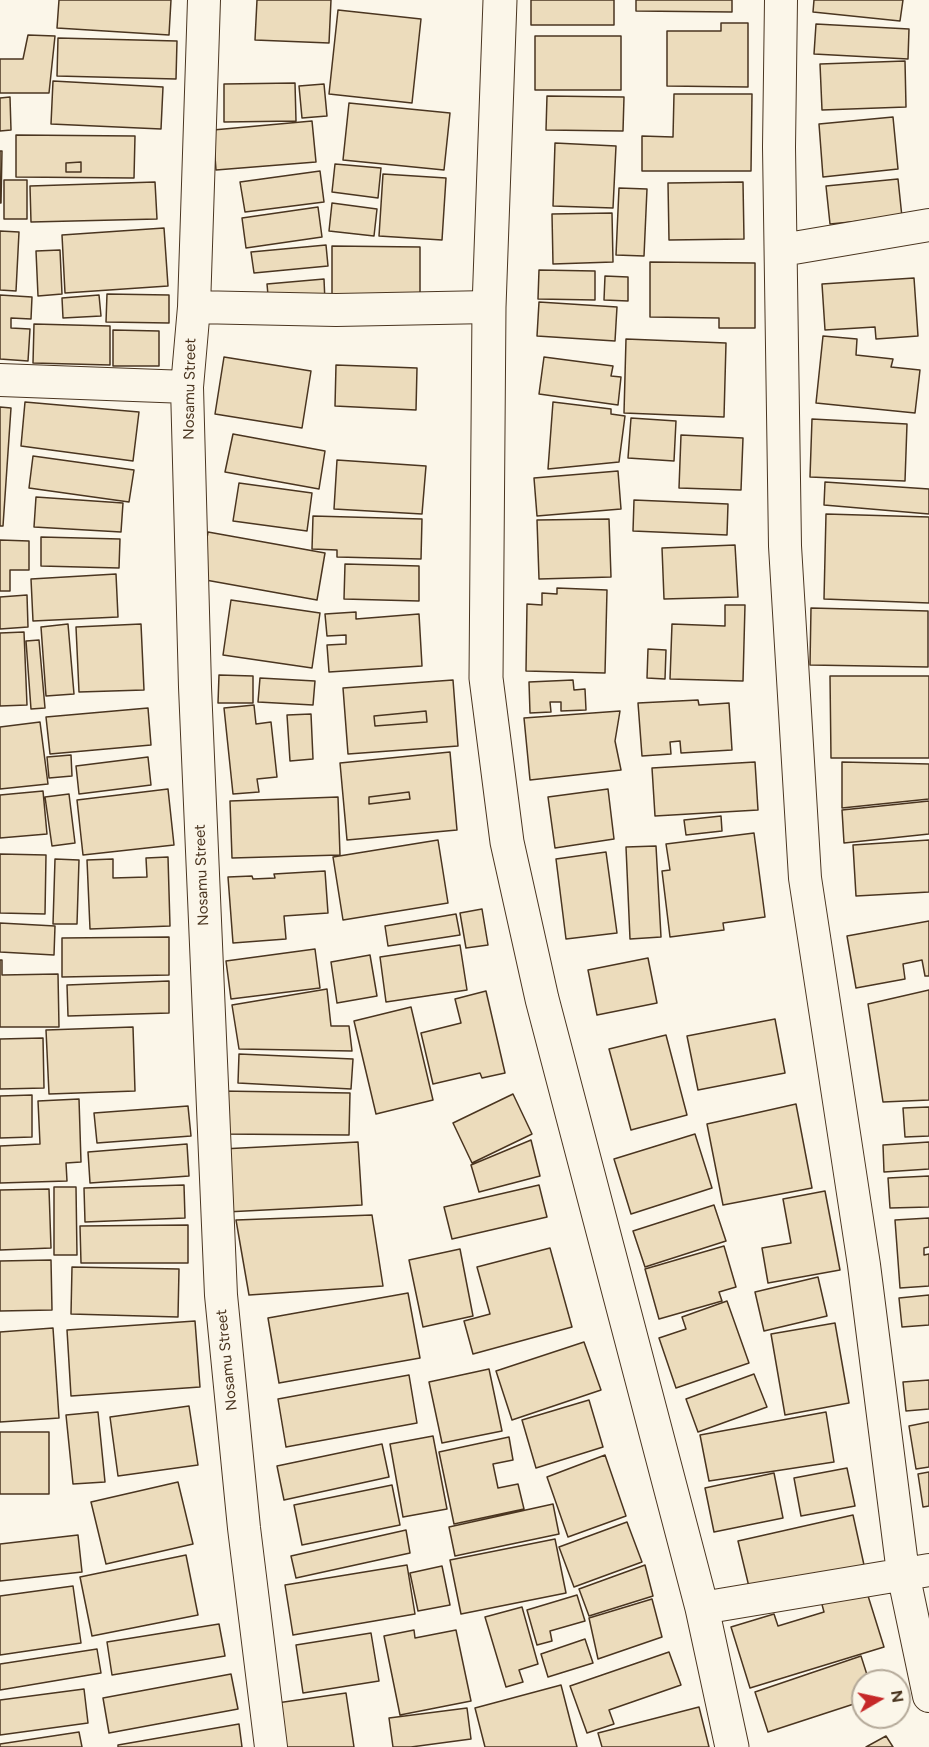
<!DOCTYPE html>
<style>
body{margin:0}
#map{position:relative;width:929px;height:1747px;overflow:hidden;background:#fbf6e9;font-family:Figtree,sans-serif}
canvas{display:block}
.north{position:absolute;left:851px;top:1669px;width:60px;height:60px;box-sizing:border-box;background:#fbf6e9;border:2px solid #b4a999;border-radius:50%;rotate:81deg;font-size:16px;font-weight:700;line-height:24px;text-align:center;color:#4a3520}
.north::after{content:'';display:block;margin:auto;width:21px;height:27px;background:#c62828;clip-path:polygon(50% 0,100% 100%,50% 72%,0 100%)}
</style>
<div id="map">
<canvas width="929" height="1747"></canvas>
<div class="north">N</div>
</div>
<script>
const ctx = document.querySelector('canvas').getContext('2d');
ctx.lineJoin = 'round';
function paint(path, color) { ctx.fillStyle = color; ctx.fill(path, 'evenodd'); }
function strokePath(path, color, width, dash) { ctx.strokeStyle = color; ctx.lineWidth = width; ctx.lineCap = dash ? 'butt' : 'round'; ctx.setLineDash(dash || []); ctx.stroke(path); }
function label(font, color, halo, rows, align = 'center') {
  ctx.font = font + ' Figtree,sans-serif'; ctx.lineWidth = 4.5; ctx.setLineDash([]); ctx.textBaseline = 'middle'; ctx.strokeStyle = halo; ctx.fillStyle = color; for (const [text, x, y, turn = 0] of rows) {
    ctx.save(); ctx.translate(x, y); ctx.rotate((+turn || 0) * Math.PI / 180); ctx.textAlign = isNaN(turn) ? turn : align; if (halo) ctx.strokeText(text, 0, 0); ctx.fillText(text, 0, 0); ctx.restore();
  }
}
const building = new Path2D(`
 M59 0H171L169 35 57 28Z
 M257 0H331L329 43 255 40Z
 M531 0H614V25H531Z
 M636 0H732V12L636 11Z
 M814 0H903L900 21 813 12Z
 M338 10 421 19 412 103 329 94Z
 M721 23H748V87L667 86V31H721Z
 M816 24 909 29 908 59 814 54Z
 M28 35 55 36 49 93H0V59H23Z
 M535 36H621V90H535Z
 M58 38 177 41 176 79 57 76Z
 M905 61 906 107 822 110 820 64Z
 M53 81 163 87 161 129 51 124Z
 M295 83 296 121 224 122V84Z
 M324 84 327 116 302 118 299 86Z
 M674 94H752L751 171H642V136L673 137Z
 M547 96 624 97 623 131 546 130Z
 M10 97 11 130 0 131V98Z
 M349 103 450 113 444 170 343 160Z
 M893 117 898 169 823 177 819 124Z
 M312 121 316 162 216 170 213 130Z
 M16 135 135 136 134 178 16 177ZM81 162V172H66V163Z
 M555 143 616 146 613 208 553 206Z
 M0 151H2L1 203H0Z
 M81 162V172H66V163Z
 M335 164 381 168 378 198 332 192Z
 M320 171 324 202 245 212 240 182Z
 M383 174 446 178 442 240 379 236Z
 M898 179 902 217 830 224 826 186Z
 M4 180H27V219H4Z
 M155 182 157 219 31 222 30 186Z
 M743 182 744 239 669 240 668 183Z
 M619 188 647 189 644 256 616 255Z
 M332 203 377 209 374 236 329 231Z
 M318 207 322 237 246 248 242 218Z
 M612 213 613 262 553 264 552 214Z
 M164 228 168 286 65 293 62 235Z
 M0 231 19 232 16 291 0 290Z
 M326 245 328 266 254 273 251 252Z
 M332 246 420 247V297L332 296Z
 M60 250 62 294 38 296 36 251Z
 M650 262 755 263V328H719V318L650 317Z
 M539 270 595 271V300L538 299Z
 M605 276 628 277V301L604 300Z
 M914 278 918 336 876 339 875 327 825 330 822 284Z
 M324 279 325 302 269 306 267 284Z
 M107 294 169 295V323L106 322Z
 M0 295 32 297 31 319 11 318V328L30 329 28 361 0 359Z
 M99 295 101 316 63 318 62 298Z
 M539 302 617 307 615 341 537 336Z
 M34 324 110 326V365L33 363Z
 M113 330 159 331V366H113Z
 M823 336 857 339 856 355 893 359 891 367 920 370 915 413 816 403Z
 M626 339 726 343 724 417 624 413Z
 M224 357 311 371 302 428 215 414Z
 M544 357 613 366 611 376 621 377 618 405 539 394Z
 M336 365 417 368 416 410 335 406Z
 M25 402 139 412 133 461 21 446Z
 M553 402 611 409V414L625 416 619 462 548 469Z
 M0 407 11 408 3 526H0Z
 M631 418 676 421 674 461 628 458Z
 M812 419 907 424 905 481 810 477Z
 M233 434 325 451 319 489 225 472Z
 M681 435 743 438 741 490 679 488Z
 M33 456 134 470 129 502 29 488Z
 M337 460 426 466 422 514 334 509Z
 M618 471 621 509 537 516 534 478Z
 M825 482 929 489V514L824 505Z
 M239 483 312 493 307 531 233 521Z
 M36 497 123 503 121 532 34 527Z
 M634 500 728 504 727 535 633 531Z
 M826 514 929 517V603L824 599Z
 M313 516 422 519 421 559 337 557V550L312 549Z
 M609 519 611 577 539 579 537 520Z
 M208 532 325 553 317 600 200 579Z
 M41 537 120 539 119 568 41 566Z
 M0 540 29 541V570H10V591H0Z
 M735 545 738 597 664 599 662 548Z
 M345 564 419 566V601L344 599Z
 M116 574 118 617 33 621 31 579Z
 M557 588 607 590 605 673 526 671 527 604 542 605V593L557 594Z
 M27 595 28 627 0 629V597Z
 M231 600 320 613 312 668 223 655Z
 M725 605H745L743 681 670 679 672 624 725 626Z
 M811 608 928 611V667L810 665Z
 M356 612V619L419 614 422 666 329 672 327 645 346 644V635L327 636 325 614Z
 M68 624 74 694 46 696 41 627Z
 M141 624 144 690 79 692 76 627Z
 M24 632 27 705 0 706V633Z
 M39 640 45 708 31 709 26 641Z
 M648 649 666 650 665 679 647 678Z
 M219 675 253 676V703H218Z
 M830 676H929V758H831Z
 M260 678 315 681 313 705 258 702Z
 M453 680 458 746 348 754 343 688ZM426 711 427 722 375 726 374 716Z
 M573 680 574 690 585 689 586 710 561 711V702H550L551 712 530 713 529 682Z
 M698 700 699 705 729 703 732 750 681 753 680 741 670 742 671 754 642 756 638 703Z
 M254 705 256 724 271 722 277 777 257 779 259 792 233 794 224 708Z
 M148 708 151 745 50 754 46 717Z
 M426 711 427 722 375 726 374 716Z
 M620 711 615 741 621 770 530 780 524 718Z
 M311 714 313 759 290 761 287 715Z
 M40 722 48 784 0 789V727Z
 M450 752 457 830 347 840 340 763ZM409 792 410 799 369 804V797Z
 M71 755 72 776 49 778 47 757Z
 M148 757 151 785 79 794 76 766Z
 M755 762 758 810 655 816 652 768Z
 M842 762 929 764V799L842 808Z
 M168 789 174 845 83 855 77 800Z
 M608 789 614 839 555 848 548 797Z
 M43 791 47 834 0 838V795Z
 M409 792 410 799 369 804V797Z
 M69 794 75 843 52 846 45 797Z
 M338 797 340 855 232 858 230 801Z
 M929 801V834L844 843 842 810Z
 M721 816 722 831 686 835 684 820Z
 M754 833 765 917 723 923 724 930 670 937 662 871 670 870 666 844Z
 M438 840 448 903 343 920 333 857Z
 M929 840V892L856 896 853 845Z
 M656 846 661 937 630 939 626 847Z
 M606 852 617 933 566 939 556 859Z
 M0 854 46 855 45 914 0 913Z
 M168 857 170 926 90 929 87 860 113 859V878L147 877 146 858Z
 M55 859 79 860 77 924H53Z
 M325 871 328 913 284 916 286 939 233 943 228 877 252 876 253 879 275 878 274 874Z
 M482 909 488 945 466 948 460 913Z
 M456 914 460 935 388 946 385 926Z
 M929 921V976H925L922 960 903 964 905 979 856 988 847 936Z
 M0 923 55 926 54 955 0 952Z
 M169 937V975L62 977V938Z
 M460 945 467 990 386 1002 380 957Z
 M315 949 320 988 231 999 226 961Z
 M370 955 377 996 337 1003 331 962Z
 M648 958 657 1003 597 1015 588 970Z
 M0 960H2V975L58 974 59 1027H0Z
 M169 981V1013L68 1016 67 985Z
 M327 989 331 1026H349L352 1051 239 1049 232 1005Z
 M929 990V1100L883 1102 868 1004Z
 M486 991 505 1073 482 1078 480 1073 433 1084 421 1033 461 1023 455 999Z
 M411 1007 433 1100 376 1114 354 1021Z
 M775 1019 785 1073 698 1090 687 1036Z
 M133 1027 135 1091 49 1094 46 1030Z
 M666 1035 687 1115 631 1130 609 1049Z
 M43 1038 44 1088 0 1089V1039Z
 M239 1054 353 1059 351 1089 238 1083Z
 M220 1091 350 1093 349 1135 219 1134Z
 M513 1094 532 1134 472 1163 453 1123Z
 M32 1095V1137L0 1138V1096Z
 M79 1099 81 1162 66 1163 67 1181 0 1183V1146L40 1144 38 1101Z
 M796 1104 812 1188 723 1205 707 1124Z
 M188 1106 191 1136 97 1143 94 1113Z
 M929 1107V1136L905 1137 903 1108Z
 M695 1134 712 1188 631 1214 614 1159Z
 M531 1140 540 1176 479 1192 471 1165Z
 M358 1142 362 1205 226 1212 222 1149Z
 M929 1142V1169L884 1172 883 1145Z
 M187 1144 189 1176 90 1183 88 1152Z
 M929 1176V1207L890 1208 888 1178Z
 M184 1185 185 1218 85 1222 84 1188Z
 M539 1185 547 1217 452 1239 444 1207Z
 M54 1187H76L77 1255H54Z
 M49 1189 51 1248 0 1250V1190Z
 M825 1191 840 1270 768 1283 762 1248 791 1243 783 1199Z
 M714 1205 726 1241 645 1267 633 1231Z
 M372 1215 383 1286 249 1295 236 1220Z
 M929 1218V1247L924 1248V1255L929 1254V1286L900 1288 895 1220Z
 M188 1225V1263H81L80 1226Z
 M724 1246 736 1287 719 1292 722 1301 659 1319 645 1269Z
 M550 1248 572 1327 473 1354 464 1321 490 1314 477 1267Z
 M460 1249 473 1316 423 1327 409 1260Z
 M51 1260 52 1310 0 1311V1261Z
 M72 1267 179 1269 178 1317 71 1314Z
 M818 1277 827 1316 764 1331 755 1292Z
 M408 1293 420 1358 279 1383 268 1318Z
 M929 1295V1325L902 1327 899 1298Z
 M727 1301 749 1363 676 1388 659 1338 686 1329 682 1317Z
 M195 1321 200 1387 71 1396 67 1330Z
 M835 1323 849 1403 785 1415 771 1334Z
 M53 1328 59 1418 0 1422V1332Z
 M584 1342 601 1390 512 1420 496 1371Z
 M489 1369 502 1431 442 1443 429 1382Z
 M754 1374 767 1407 698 1432 686 1399Z
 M409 1375 417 1423 286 1447 278 1399Z
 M929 1380V1409L906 1411 903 1382Z
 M589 1400 603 1447 536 1468 522 1420Z
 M189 1406 198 1465 118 1476 110 1417Z
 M98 1412 105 1482 73 1484 66 1415Z
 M826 1412 834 1462 709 1481 700 1435Z
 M929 1422V1467L916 1469 909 1426Z
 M0 1432H49V1494H0Z
 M433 1436 447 1509 403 1517 390 1444Z
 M509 1437 513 1460 493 1464 498 1488 518 1484 524 1509 454 1524 439 1452Z
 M382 1444 389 1477 284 1500 277 1466Z
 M605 1455 626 1516 568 1537 547 1477Z
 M847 1468 855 1506 801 1516 794 1478Z
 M929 1472V1506L923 1507 918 1474Z
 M774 1473 783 1518 714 1532 705 1488Z
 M178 1482 193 1544 106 1564 91 1502Z
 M392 1485 400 1525 302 1545 294 1505Z
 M553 1504 559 1534 455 1556 449 1527Z
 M853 1515 864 1565 750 1591 738 1541Z
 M627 1522 642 1562 574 1587 559 1547Z
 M406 1530 410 1553 296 1578 291 1556Z
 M78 1535 82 1572 0 1581V1544Z
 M555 1539 566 1593 461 1614 450 1560Z
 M186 1555 198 1615 92 1636 80 1577Z
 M407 1565 415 1614 293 1635 285 1585Z
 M645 1565 653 1596 589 1616 579 1589Z
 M442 1566 450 1605 418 1611 410 1573Z
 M864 1583 884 1647 750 1688 731 1627 774 1614 778 1626 824 1612 820 1597Z
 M73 1586 81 1643 0 1655V1596Z
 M577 1595 585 1621 550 1631 552 1641 537 1645 527 1610Z
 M652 1599 662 1637 598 1659 589 1618Z
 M522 1607 538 1664 519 1670 523 1682 506 1687 485 1617Z
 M219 1624 225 1656 112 1675 107 1642Z
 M414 1630 415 1638 456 1630 471 1701 400 1715 384 1636Z
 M371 1633 379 1681 303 1693 296 1645Z
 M585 1639 593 1663 548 1677 541 1654Z
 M97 1649 101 1673 0 1690V1664Z
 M669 1652 681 1685 609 1710 614 1724 587 1733 570 1686Z
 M861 1656 869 1681H863V1701L768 1732 755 1692Z
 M231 1674 238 1709 109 1733 103 1698Z
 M561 1685 577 1747H485L475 1708Z
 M84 1689 88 1723 0 1735V1700Z
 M346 1693 354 1747H284L277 1703Z
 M699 1707 709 1747H602L598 1733Z
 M467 1708 471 1739 411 1747H393L389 1718Z
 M239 1724 242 1747H118V1745Z
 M79 1732 82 1747H0V1744Z
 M886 1736 893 1747H866Z`);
paint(building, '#ecdcbc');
strokePath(building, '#4a3520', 1.5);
const street = new Path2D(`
 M204 0 194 307 187 387 195 687 221 1295 244 1528 271 1747
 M781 0 779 147 785 546 805 878 864 1265 903 1573 929 1696
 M782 250 929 225
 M194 307 336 310 489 307
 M0 380 187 387
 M702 1608 929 1570`);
const secondary = new Path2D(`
 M500 0 489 307 486 678 507 842 542 999 702 1608 732 1747`);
strokePath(street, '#4a3520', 34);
strokePath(secondary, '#4a3520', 35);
strokePath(street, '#fbf6e9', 32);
strokePath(secondary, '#fbf6e9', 33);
label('15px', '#4a3520', '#fbf6e9', [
 ["Nosamu Street",190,389,-89],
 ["Nosamu Street",202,875,-92],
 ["Nosamu Street",227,1360,-96]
]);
</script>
